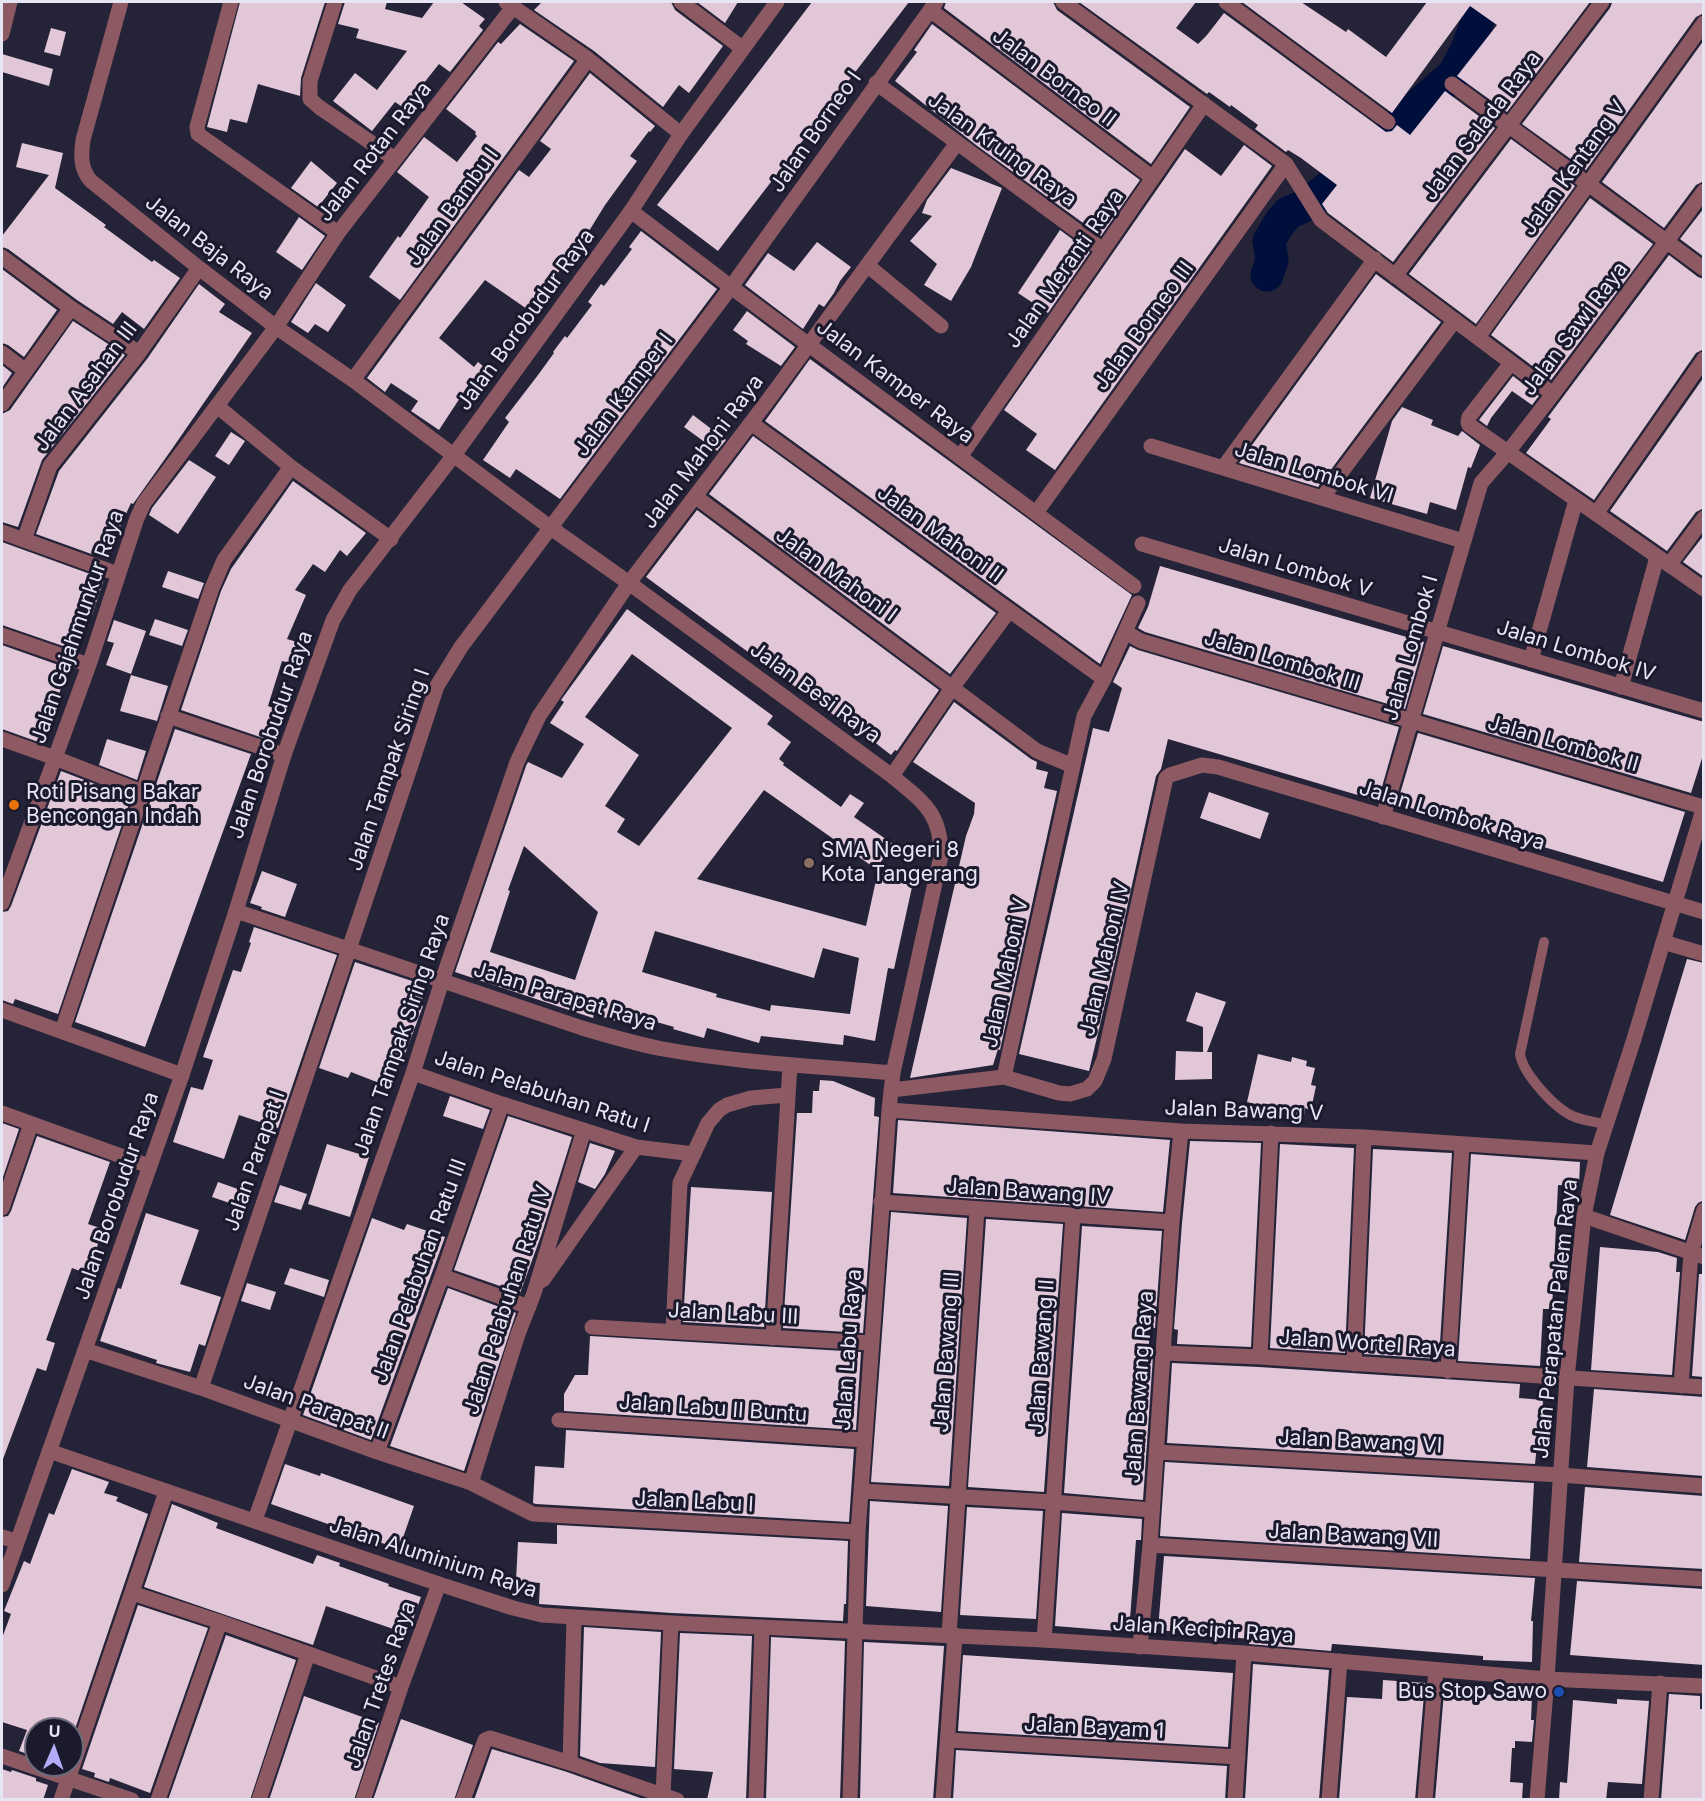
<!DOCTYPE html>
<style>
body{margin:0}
#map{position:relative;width:1705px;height:1801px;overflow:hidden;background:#252338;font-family:Inter,sans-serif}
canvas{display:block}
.frame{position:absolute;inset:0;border:3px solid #e5e5f3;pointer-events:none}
.north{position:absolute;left:24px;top:1717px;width:60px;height:60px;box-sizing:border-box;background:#1b1a2d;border:2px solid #6c6b7c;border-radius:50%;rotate:2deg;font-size:16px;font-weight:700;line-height:24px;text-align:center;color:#e5e5f3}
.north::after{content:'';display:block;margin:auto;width:21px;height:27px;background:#b3adf9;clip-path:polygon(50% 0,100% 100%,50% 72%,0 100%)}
</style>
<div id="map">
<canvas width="1705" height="1801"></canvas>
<div class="frame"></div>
<div class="north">U</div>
</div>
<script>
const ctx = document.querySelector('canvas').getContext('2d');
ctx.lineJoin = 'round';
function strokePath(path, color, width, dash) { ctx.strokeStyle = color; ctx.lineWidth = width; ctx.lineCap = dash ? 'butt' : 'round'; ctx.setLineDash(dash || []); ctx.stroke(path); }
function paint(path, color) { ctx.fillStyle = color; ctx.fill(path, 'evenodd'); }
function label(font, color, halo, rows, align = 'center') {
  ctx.font = font + ' Inter,sans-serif'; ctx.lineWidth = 6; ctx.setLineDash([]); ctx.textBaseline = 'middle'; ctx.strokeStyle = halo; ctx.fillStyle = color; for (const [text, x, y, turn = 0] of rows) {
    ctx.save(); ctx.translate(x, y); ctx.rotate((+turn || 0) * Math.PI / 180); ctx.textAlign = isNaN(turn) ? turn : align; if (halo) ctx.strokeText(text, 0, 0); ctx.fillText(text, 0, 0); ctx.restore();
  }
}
strokePath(new Path2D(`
 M1267 275 1272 260 1269 241 1279 224 1288 213 1302 207 1315 198 1374 151 1412 111 1454 74 1467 49 1482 10 1489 2`), '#000e3b', 33);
paint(new Path2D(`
 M240 2H325L301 78 300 96 258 84 247 123 230 119 227 132 207 127Z
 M345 2H387L385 9 422 18 434 2H461L485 19 479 26 483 30 450 72 439 64 404 108 395 102 372 131 333 101 355 73 377 90 407 51 356 38 359 29 338 24Z
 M542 2H671L675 10 723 46 689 93 679 85 663 107 594 51 534 10Z
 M697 2H738L725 23Z
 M812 2H909L718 251 657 205Z
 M946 2H1053L1057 10 1190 107 1151 164 944 8Z
 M1079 2H1196L1176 28 1198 44 1207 35 1224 13 1386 132 1392 131 1397 125 1410 135 1445 91 1495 128 1393 262 1328 213 1322 204 1337 185 1301 158 1288 150 1286 152 1255 129 1258 125 1231 105 1230 107 1209 92 1207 94Z
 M1242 2H1301L1346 32 1348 29 1386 57 1427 2H1590L1507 112 1457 76 1497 25 1470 6 1392 113Z
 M1612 3 1704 2V13L1696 17 1586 170 1522 124 1610 8Z
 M520 24 574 61 400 300 369 277 398 236 400 238 429 197 397 172 424 137 457 162 477 136 475 134 476 132 446 109 498 42 501 44Z
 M932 24 1140 180 1101 236 976 145 895 81 917 52 914 50Z
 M51 28 66 32 60 56 44 52Z
 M1704 40V181L1696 185 1664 228 1602 182Z
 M2 54 53 69 49 86 2 72Z
 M590 73 655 126 650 132 649 131 630 156 637 161 605 205 581 244 580 243 543 293 541 291 527 309 485 280 439 338 474 367 478 362 490 372 481 384 473 378 439 430 411 411 418 401 391 383 385 392 367 378 519 170 529 177 551 149 540 141Z
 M1511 139 1575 186 1476 324 1409 274Z
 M22 143 63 153 55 188 106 225 104 227 152 262 154 260 180 278 144 329 122 312 113 324 77 300 8 249 2 247V236L49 175 16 167Z
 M1244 145 1272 166 1055 470 1026 450 1037 434 1004 410 1185 149 1221 176Z
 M311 161 337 183 318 207 291 188Z
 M951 168 1002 188 971 267 951 301 924 285 937 264 910 241 932 216 922 213 927 200Z
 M1590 198 1653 244 1551 380 1491 335Z
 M1704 208V257L1680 239Z
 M299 217 325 236 302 270 276 252Z
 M1060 230 1090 252 1048 313 1018 293Z
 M641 231 717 289 560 499 516 469 510 478 483 460 509 422 505 418 538 375 554 353 553 352 565 336 567 338 592 305 588 302 601 284 604 286 632 249 629 247Z
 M817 242 851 267 840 281 834 293 824 307 819 304 803 329 745 285 768 253 794 271Z
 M1669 255 1698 277 1704 279V349L1696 353 1594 500 1526 453 1551 419 1548 417Z
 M2 269 57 310 24 357 8 345 2 343Z
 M1376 274 1441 322 1318 487 1239 463Z
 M316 283 346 305 328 332 315 324 308 333 291 322Z
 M199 284 225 304 219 312 252 333 172 449 133 504 131 503 113 542 108 560 36 534 59 471 147 359Z
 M747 311 795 347 781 366 746 344 748 341 733 330Z
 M73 321 125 355 42 460 18 527 2 522V414L10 410Z
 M810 359 1132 595 1100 664 765 421Z
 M2 365 12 373 2 388Z
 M1513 376 1539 396 1532 405 1512 391 1491 418 1487 426 1479 420Z
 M1704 377V508L1696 512 1667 551 1610 511Z
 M1402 407 1433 420 1431 425 1458 436 1462 431 1480 445 1471 468 1468 467 1456 510 1430 502 1427 514 1370 498 1392 421Z
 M693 415 726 440 717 451 684 427Z
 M231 432 245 441 229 465 215 456Z
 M753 436 996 613 950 674 709 494Z
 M189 460 216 477 178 534 149 515 152 508Z
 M293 481 366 533 347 556 340 550 325 572 313 564 295 590 306 595 287 639 297 642 290 663 282 661 268 706 278 710 266 739 181 710 221 591 231 569Z
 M697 510 939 690 897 751 895 750 891 755 859 730 857 732 646 577Z
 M1704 535V577L1683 562Z
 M2 542 104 579 92 615 79 610 66 647 2 625Z
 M1160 566 1424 642 1405 709 1145 632 1138 628 1148 607Z
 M168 571 204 583 198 599 162 587Z
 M627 609 773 716 767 724 791 742 779 759 784 763 783 765 841 807 850 794 864 803 854 817 893 844 876 869 764 790 697 879 866 926 878 871 914 878 894 969 888 968 875 1041 844 1035 843 1045 761 1036 759 1043 707 1028 704 1038 673 1029 674 1027 629 1014 625 1024 594 1014 593 1018 455 972 526 766 528 762 562 778 584 744 550 723 564 702 561 700ZM632 654 732 728 639 846 617 832 625 819 605 806 639 755 585 717ZM524 846 598 912 575 980 490 952 510 891 508 890ZM655 931 814 978 823 948 859 958 850 1014 771 1005 770 1011 716 997 717 994 642 972Z
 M155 619 188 630 182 646 149 635Z
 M114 620 146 631 131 674 106 665 114 643 107 641Z
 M2 645 67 668 44 744 2 729Z
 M1130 646 1138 650 1399 727 1378 801 1168 739 1161 769 1156 776 1117 953 1089 1071 1019 1054 1093 728 1109 732 1122 688 1113 682Z
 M1443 646 1704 722V752L1691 793 1423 714Z
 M131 675 168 686 157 721 120 711Z
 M954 702 1031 759 1037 762 1036 769 1048 772 1044 788 1057 791 1000 1050 998 1049 993 1065 910 1078 966 836 974 814 975 803 913 762Z
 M175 729 251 754 145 1047 75 1022Z
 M1418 733 1685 812 1663 882 1397 804Z
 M107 739 146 751 137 780 99 765Z
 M61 771 131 798 58 1014 15 999 13 1004 2 1000V912L8 911 11 906Z
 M1209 792 1269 813 1260 839 1200 818Z
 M262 871 297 884 285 917 261 909 262 907 250 903Z
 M254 927 337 955 278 1128 239 1115 224 1159 173 1142 191 1087 203 1090 213 1060 203 1057 233 970 241 972 251 943 249 942Z
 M1687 959 1704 963V1200L1698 1203 1695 1207 1685 1240 1610 1215Z
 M355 962 427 986 420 1005 423 1006 392 1088 351 1072 348 1078 319 1068Z
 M1196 992 1226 1002 1207 1052H1212V1079L1175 1080 1176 1051 1203 1052V1027L1186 1021Z
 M1258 1054 1291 1062 1292 1057 1307 1061 1306 1066 1315 1068 1311 1085 1316 1086 1311 1110 1305 1108 1304 1116 1247 1102Z
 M820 1080 833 1081 875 1098 874 1116 879 1117 863 1333 783 1328 797 1113H812L813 1091H819Z
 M450 1096 490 1110 483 1129 443 1116Z
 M508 1116 572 1137 541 1236 520 1293 454 1270Z
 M898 1120 1170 1140 1163 1212 893 1193Z
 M2 1123 19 1129 2 1180Z
 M37 1136 110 1162 88 1224 103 1229 88 1274 72 1268 46 1340 55 1343 46 1371 37 1368 3 1459H2V1217L8 1216 11 1211Z
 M1190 1141 1261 1143 1251 1347 1177 1344 1178 1330 1174 1329 1182 1223Z
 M590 1143 615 1151 605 1174 595 1189 578 1182Z
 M327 1144 369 1157 350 1217 308 1204Z
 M1280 1144 1354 1148 1345 1353 1270 1348Z
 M1373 1149 1452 1153 1439 1359 1364 1354Z
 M1471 1154 1580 1162 1579 1186 1558 1185 1552 1309H1543L1540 1366 1458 1361Z
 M218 1182 252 1194 247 1209 212 1197Z
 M280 1185 307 1194 301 1210 274 1202Z
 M691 1187 772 1192 764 1327 683 1322Z
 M891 1212 967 1218 949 1486 871 1482Z
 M146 1213 199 1230 180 1284 221 1297 205 1346 199 1344 190 1372 156 1363 157 1360 100 1341 118 1288 121 1289Z
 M372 1218 404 1230 407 1224 445 1237 371 1440 303 1415Z
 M986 1219 1063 1224 1044 1492 968 1487Z
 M1082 1226 1162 1231 1155 1328H1150L1148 1356H1153L1143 1500 1064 1493Z
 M1600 1247 1658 1252 1677 1258 1676 1272H1680L1672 1375 1591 1370Z
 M290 1268 329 1280 324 1297 284 1284Z
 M1699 1274H1704V1377L1692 1376Z
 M247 1283 276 1292 270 1310 241 1301Z
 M448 1288 516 1313 464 1471 390 1446Z
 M590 1336 861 1352 856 1430 564 1411V1394L575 1375H588Z
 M1172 1363 1259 1367 1520 1384 1519 1398 1543 1400 1542 1425H1539L1535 1464 1167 1443Z
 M1594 1389 1704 1397V1476L1587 1467Z
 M566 1430 854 1449 849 1522 536 1504 533 1503 535 1466 564 1468Z
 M1165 1462 1534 1483 1530 1559 1160 1536Z
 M285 1464 320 1476 321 1473 414 1506 399 1549 271 1504Z
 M72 1469 109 1482 104 1493 118 1497 116 1501 148 1514 73 1735 72 1729H36V1757L19 1751 27 1730 2 1722V1638L11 1614 4 1611 24 1561 30 1564 49 1513 54 1515Z
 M1585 1487 1704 1496V1569L1579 1562Z
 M870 1501 948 1506 941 1612 866 1606Z
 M172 1504 218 1523 216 1528 313 1564 317 1555 340 1563 339 1566 389 1584 388 1586 421 1597 408 1634 326 1606 313 1645 144 1587Z
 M967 1507 1043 1511 1036 1619 960 1615Z
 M1062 1513 1142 1519 1141 1540H1136L1129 1632 1055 1626Z
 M557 1525 848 1541 846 1604H844L843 1621 672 1613 539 1604 540 1583 516 1581 518 1542 557 1544Z
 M1164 1556 1535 1578 1531 1621H1533L1532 1662 1483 1660V1656L1334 1644H1332L1331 1651 1249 1644 1250 1639 1158 1630Z
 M1577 1581 1704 1589V1665L1570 1655Z
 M138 1605 208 1628 150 1793 110 1778 109 1782 94 1777 95 1773 82 1769Z
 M584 1627 661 1632 655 1767 600 1763 580 1756Z
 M680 1633 752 1636 746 1800H707L713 1772 674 1769Z
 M226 1635 296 1660 250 1800H168Z
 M771 1637 845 1641 840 1800H766Z
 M864 1642 944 1646 933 1800H860Z
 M963 1655 1233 1673 1228 1747 958 1731Z
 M1253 1664 1329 1670 1319 1800H1245Z
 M1383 1680 1425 1683 1415 1800H1339L1347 1697 1382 1699Z
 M1444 1692 1532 1697 1531 1720H1534L1532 1742 1515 1741V1748H1512L1510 1782 1523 1783 1522 1800H1435Z
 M1669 1694 1700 1696V1709H1704V1800H1661Z
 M304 1696 379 1723 354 1800H269Z
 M1617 1699 1649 1701 1642 1784 1608 1782 1606 1800H1559L1560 1782 1567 1783 1573 1700 1617 1704Z
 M401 1719 473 1745 454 1800H373Z
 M492 1749 567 1772 646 1800H474Z
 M956 1750 1227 1766 1225 1800H953Z
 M2 1769 11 1772 12 1770 36 1778V1781L48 1785 43 1800H2Z`), '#e1c7d8');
strokePath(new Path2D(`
 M1544 942 1520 1054C1523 1074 1556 1110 1575 1117 1585 1121 1597 1122 1607 1125`), '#8d5a64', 10);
strokePath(new Path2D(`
 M121 2 83 140C81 155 80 169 91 181L199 268 276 327 353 380 551 528 629 583 892 776C923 802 941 812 941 856L893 1073 889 1110 858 1532 850 1800
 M231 2 197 127 198 134 338 233
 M335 2 310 81V99L319 107 395 159
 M506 2 588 59 681 134
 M681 2 742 48
 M1063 2 1286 164 1321 220 1553 394
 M1226 2 1388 122
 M930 10 1153 178
 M2 34 10 2
 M876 83 1103 250
 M1452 84 1704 269
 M631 211 731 287 1134 586
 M2 257 71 308 139 353
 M867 265 941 326
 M1395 276 1602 2
 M1478 337 1704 23
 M2 353 26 371
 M1511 363 1469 417 1468 422 1469 425 1704 589
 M353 380 588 59
 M2 404 71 308
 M217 406 291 467 391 539
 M751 423 1104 679
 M1151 446 1463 541
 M960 457 1204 104
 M1223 468 1375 259
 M696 497 1037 751 1073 766
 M1322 498 1455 320
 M1036 513 1286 164
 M1596 514 1704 359
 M2 532 118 574
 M24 540 50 466 139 353 199 268
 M1142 544 1704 711
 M1669 565 1704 518
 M1125 632 1141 641 1703 807
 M2 635 89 665
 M1531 660 1576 500
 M1621 687 1657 557
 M168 716 284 755
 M2 739 55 758 142 792
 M892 776 952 688 1009 611
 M1383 817 1481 483 1508 452 1553 394 1704 191
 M2 903 89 665 137 518 144 503 276 327 338 233 513 7
 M236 911 582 1028C609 1036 636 1044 663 1049 739 1063 816 1066 893 1073
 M1663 942 1704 954
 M2 1010 182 1075
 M62 1031 212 588 224 560 291 467
 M413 1073 502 1104 636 1147 694 1154
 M1004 1077 1084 716 1104 679 1138 603
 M891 1090 1004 1077 1059 1093 1070 1094 1087 1089 1095 1081 1104 1059 1166 778 1170 775 1202 765 1218 767 1704 912
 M889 1110 1181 1131 1364 1137 1597 1153
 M2 1113 149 1166
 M881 1202 1172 1222
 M2 1208 31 1124
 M1584 1216 1704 1257
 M442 1276 529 1307
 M543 1280 636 1147
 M592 1327 871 1343
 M673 1331 680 1183 708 1123 719 1110 727 1105 751 1098 787 1095
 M773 1338 790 1065
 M85 1350 201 1388 377 1452 471 1483 533 1514 858 1532
 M1165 1353 1260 1357 1704 1387
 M1260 1357 1271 1133
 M1354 1364 1364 1137
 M1448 1371 1462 1145
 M1681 1386 1691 1253 1704 1210
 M201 1388 410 768 437 686 461 647 731 287 936 2
 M559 1420 864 1440
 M377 1452 442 1276 502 1104
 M1157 1452 1560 1475 1704 1486
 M471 1483 518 1334 534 1293 584 1130
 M861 1491 1053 1502 1152 1510
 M255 1520 413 1073 442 981 517 762 539 716 629 583 766 403 957 143
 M2 1537 16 1541
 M1150 1545 1704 1579
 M132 1593 220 1622 401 1687
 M949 1635 977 1209
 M1044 1640 1073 1216
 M1140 1647 1150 1545 1172 1222 1181 1131
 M948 1740 1238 1757
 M2 1756 132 1800
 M570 1763 574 1618
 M663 1795 671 1623
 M61 1800 166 1492
 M158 1800 220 1622
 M259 1800 308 1654
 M363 1800 401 1687 439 1584
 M463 1800 485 1740 490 1738 570 1763 677 1800
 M756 1800 762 1627
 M943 1800 955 1635
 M1235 1800 1244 1653
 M1329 1800 1340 1661
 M1425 1800 1436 1670
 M1651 1800 1660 1683`), '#8d5a64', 15);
strokePath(new Path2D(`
 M49 1451 439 1584 513 1608 542 1615 671 1623 1044 1640 1244 1653 1547 1679 1704 1686
 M2 1585 182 1075 236 911 284 755 333 620 350 590 454 455 631 211 681 134 777 2
 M1537 1800 1547 1679 1567 1378 1584 1216 1597 1153 1634 1039 1704 806`), '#8d5a64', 15);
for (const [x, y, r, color] of [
 [14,805,6,"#e8710a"],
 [809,863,6,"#8d6e63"],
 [1559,1692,6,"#1a4fb4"]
]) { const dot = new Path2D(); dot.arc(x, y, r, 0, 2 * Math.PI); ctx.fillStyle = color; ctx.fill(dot); strokePath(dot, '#1b1a2d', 2); }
label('21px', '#e5e5f3', '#1b1a2d', [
 ["Jalan Borneo II",1054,78,37],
 ["Jalan Salada Raya",1482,126,-53],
 ["Jalan Borneo I",816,132,-55],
 ["Jalan Kruing Raya",1002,150,36],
 ["Jalan Rotan Raya",375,152,-52],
 ["Jalan Kentang V",1574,168,-54],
 ["Jalan Bambu I",453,207,-54],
 ["Jalan Baja Raya",209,248,38],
 ["Jalan Meranti Raya",1065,269,-55],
 ["Jalan Borobudur Raya",526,320,-54],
 ["Jalan Borneo III",1144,326,-54],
 ["Jalan Sawi Raya",1575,329,-53],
 ["Jalan Kamper Raya",895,382,37],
 ["Jalan Asahan III",86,387,-53],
 ["Jalan Kamper I",624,395,-53],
 ["Jalan Mahoni Raya",703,452,-53],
 ["Jalan Lombok VI",1314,473,17],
 ["Jalan Mahoni II",940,534,36],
 ["Jalan Lombok V",1295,568,17],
 ["Jalan Mahoni I",836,575,36],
 ["Jalan Gajahmunkur Raya",78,627,-71],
 ["Jalan Lombok I",1411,648,-74],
 ["Jalan Lombok IV",1576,651,17],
 ["Jalan Lombok III",1282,661,17],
 ["Jalan Besi Raya",815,693,36],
 ["Jalan Borobudur Raya",271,735,-71],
 ["Jalan Lombok II",1563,744,16],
 ["Jalan Tampak Siring I",389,770,-71],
 ["Jalan Lombok Raya",1452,816,17],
 ["Jalan Mahoni IV",1105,959,-77],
 ["Jalan Mahoni V",1006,973,-78],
 ["Jalan Parapat Raya",565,997,17],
 ["Jalan Tampak Siring Raya",402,1035,-71],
 ["Jalan Pelabuhan Ratu I",542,1092,18],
 ["Jalan Bawang V",1244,1111,2],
 ["Jalan Parapat I",255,1161,-71],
 ["Jalan Bawang IV",1028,1192,4],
 ["Jalan Borobudur Raya",117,1196,-71],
 ["Jalan Pelabuhan Ratu III",420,1271,-70],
 ["Jalan Pelabuhan Ratu IV",508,1300,-72],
 ["Jalan Labu III",733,1314,3],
 ["Jalan Perapatan Palem Raya",1556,1319,-84],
 ["Jalan Wortel Raya",1367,1344,4],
 ["Jalan Labu Raya",849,1350,-86],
 ["Jalan Bawang III",947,1352,-86],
 ["Jalan Bawang II",1042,1357,-86],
 ["Jalan Bawang Raya",1140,1387,-86],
 ["Jalan Parapat II",316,1407,20],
 ["Jalan Labu II Buntu",713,1409,4],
 ["Jalan Bawang VI",1360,1442,3],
 ["Jalan Labu I",694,1502,3],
 ["Jalan Bawang VII",1353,1536,3],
 ["Jalan Aluminium Raya",433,1558,18],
 ["Jalan Kecipir Raya",1203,1630,4],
 ["Jalan Tretes Raya",381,1685,-71],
 ["Jalan Bayam 1",1094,1728,3]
]);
label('21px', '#e5e5f3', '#1b1a2d', [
 ["Roti Pisang Bakar",26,793],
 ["Bencongan Indah",26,817],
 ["SMA Negeri 8",821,851],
 ["Kota Tangerang",821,875],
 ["Bus Stop Sawo",1547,1692,"right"]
], 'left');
</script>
